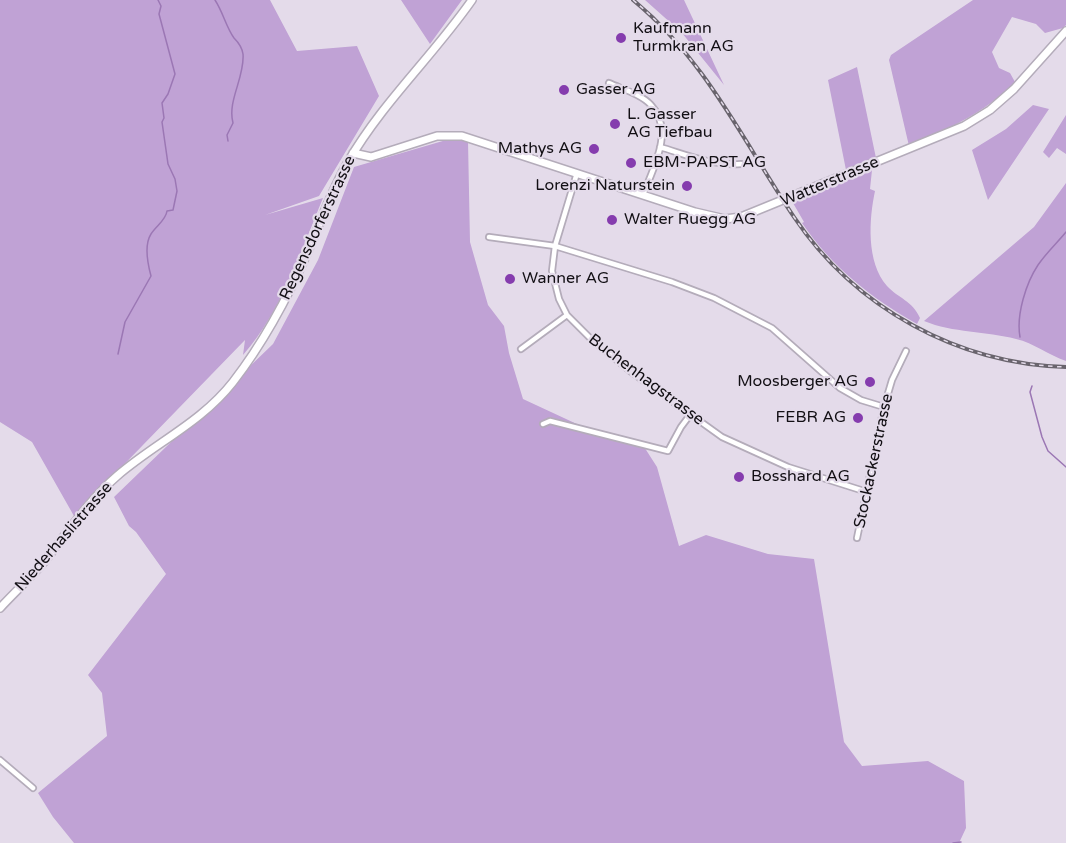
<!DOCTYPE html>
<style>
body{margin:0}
canvas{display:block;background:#e4dbea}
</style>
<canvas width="1066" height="843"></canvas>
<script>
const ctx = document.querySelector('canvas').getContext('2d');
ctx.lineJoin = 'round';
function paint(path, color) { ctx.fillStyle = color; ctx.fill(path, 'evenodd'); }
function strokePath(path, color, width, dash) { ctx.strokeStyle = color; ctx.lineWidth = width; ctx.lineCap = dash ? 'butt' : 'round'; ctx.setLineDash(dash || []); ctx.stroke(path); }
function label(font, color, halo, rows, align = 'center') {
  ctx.font = font + ' "Varela Round",sans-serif'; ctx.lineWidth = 4.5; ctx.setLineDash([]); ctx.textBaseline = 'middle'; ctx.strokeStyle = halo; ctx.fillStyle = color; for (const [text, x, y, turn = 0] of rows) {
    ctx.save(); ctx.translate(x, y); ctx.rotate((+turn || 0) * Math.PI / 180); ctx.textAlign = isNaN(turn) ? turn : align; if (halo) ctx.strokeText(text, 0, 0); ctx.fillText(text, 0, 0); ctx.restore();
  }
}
paint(new Path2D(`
 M0 0H270L297 51 357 46 379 96 319 196 265 215 323 198C301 251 282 311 243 355L245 340 74 516 32 442 0 422Z
 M401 0H462L430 44Z
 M645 0H684L724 85 682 33Z
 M973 0H1066V25L1063 28 1045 33 1036 24 1012 17 992 52 999 68 1010 73 1015 82C983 114 950 128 909 146L889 60 891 55Z
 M857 67 876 158 846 170 828 80Z
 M1033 105 1049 109 988 200 972 150 1006 129Z
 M1066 115V154L1057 148 1049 158 1043 152Z
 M453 138 468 141 470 242 488 305 504 326 509 353 523 399 579 425 641 442 657 467 679 546 706 535 768 554 814 559 844 742 862 766 928 761 964 781 966 828 959 843H74L53 817 38 793 107 736 102 693 88 675 166 574 136 532 129 526 114 497 273 344 318 260 354 167Z
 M872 170 870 189 875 191C869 219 866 262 887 286 899 299 912 300 920 318L917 324C871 298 832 267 802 223L804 222 793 203Z
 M1066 183V361C1048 355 1034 343 1016 339 986 331 953 333 924 321L1034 227Z`), '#c0a2d5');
strokePath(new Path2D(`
 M215 0C223 12 226 27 234 38 238 42 242 47 243 54 245 77 227 101 233 123L227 135 228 141
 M1020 337C1016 315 1026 283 1038 265 1046 253 1057 243 1066 232
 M118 354 125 322 151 276C148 265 144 245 151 234 156 226 166 220 167 211L173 210 177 191 175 179 168 164 162 122 164 118 162 103 168 94 175 74 159 14 161 6 158 0
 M1032 386 1030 392 1042 437 1048 451 1066 467
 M953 843 961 842`), '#9b77b4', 1.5);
const street = new Path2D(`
 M609 83C622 89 641 94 651 105 675 130 653 168 643 195
 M660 147C687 155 712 166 741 164
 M577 173 555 246 552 271 559 299 567 315 590 338 630 371 722 437 788 467 867 492
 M489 237 555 246 672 282 714 298 772 328 840 388 861 400 884 407
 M521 349 567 315
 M543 424 550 421 668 451 681 427 690 415
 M857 538 884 407 892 380 906 351
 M0 760 33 788`);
const secondary = new Path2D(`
 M353 153 371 157 437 136H462L695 212 725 219 741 217 964 126 990 110 1014 89 1066 31
 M0 608C14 593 30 578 44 562 68 532 88 501 117 476 155 443 201 423 233 382 264 342 289 295 309 249 321 220 332 189 348 162 382 103 433 56 472 0`);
strokePath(street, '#b4acba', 8);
strokePath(secondary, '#b4acba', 10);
strokePath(street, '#fff', 4.5);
strokePath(secondary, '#fff', 7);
const rail = new Path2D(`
 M633 0C706 60 743 141 794 217 855 308 958 364 1066 367`);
strokePath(rail, '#69646d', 4);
strokePath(rail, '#e4dbea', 1.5, [4.5]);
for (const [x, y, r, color] of [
 [621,38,6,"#853cae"],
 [564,90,6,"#853cae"],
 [615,124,6,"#853cae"],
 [594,149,6,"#853cae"],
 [631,163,6,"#853cae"],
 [687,186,6,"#853cae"],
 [612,220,6,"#853cae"],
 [510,279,6,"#853cae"],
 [870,382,6,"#853cae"],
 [858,418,6,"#853cae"],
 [739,477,6,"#853cae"]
]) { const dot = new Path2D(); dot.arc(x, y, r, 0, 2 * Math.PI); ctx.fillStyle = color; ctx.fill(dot); strokePath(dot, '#e4dbea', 2); }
label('16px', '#120f14', '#e4dbea', [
 ["Kaufmann",633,29],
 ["Turmkran AG",633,47],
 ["Gasser AG",576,90],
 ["L. Gasser",627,115],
 ["AG Tiefbau",627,133],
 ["Mathys AG",582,149,"right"],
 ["EBM-PAPST AG",643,163],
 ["Lorenzi Naturstein",675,186,"right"],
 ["Walter Ruegg AG",624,220],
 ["Wanner AG",522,279],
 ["Moosberger AG",858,382,"right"],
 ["FEBR AG",846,418,"right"],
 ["Bosshard AG",751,477]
], 'left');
label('16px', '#120f14', '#e4dbea', [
 ["Watterstrasse",830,182,-23],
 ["Regensdorferstrasse",318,228,-65],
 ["Buchenhagstrasse",646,380,37],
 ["Stockackerstrasse",874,461,-78],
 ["Niederhaslistrasse",64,537,-49]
]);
</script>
